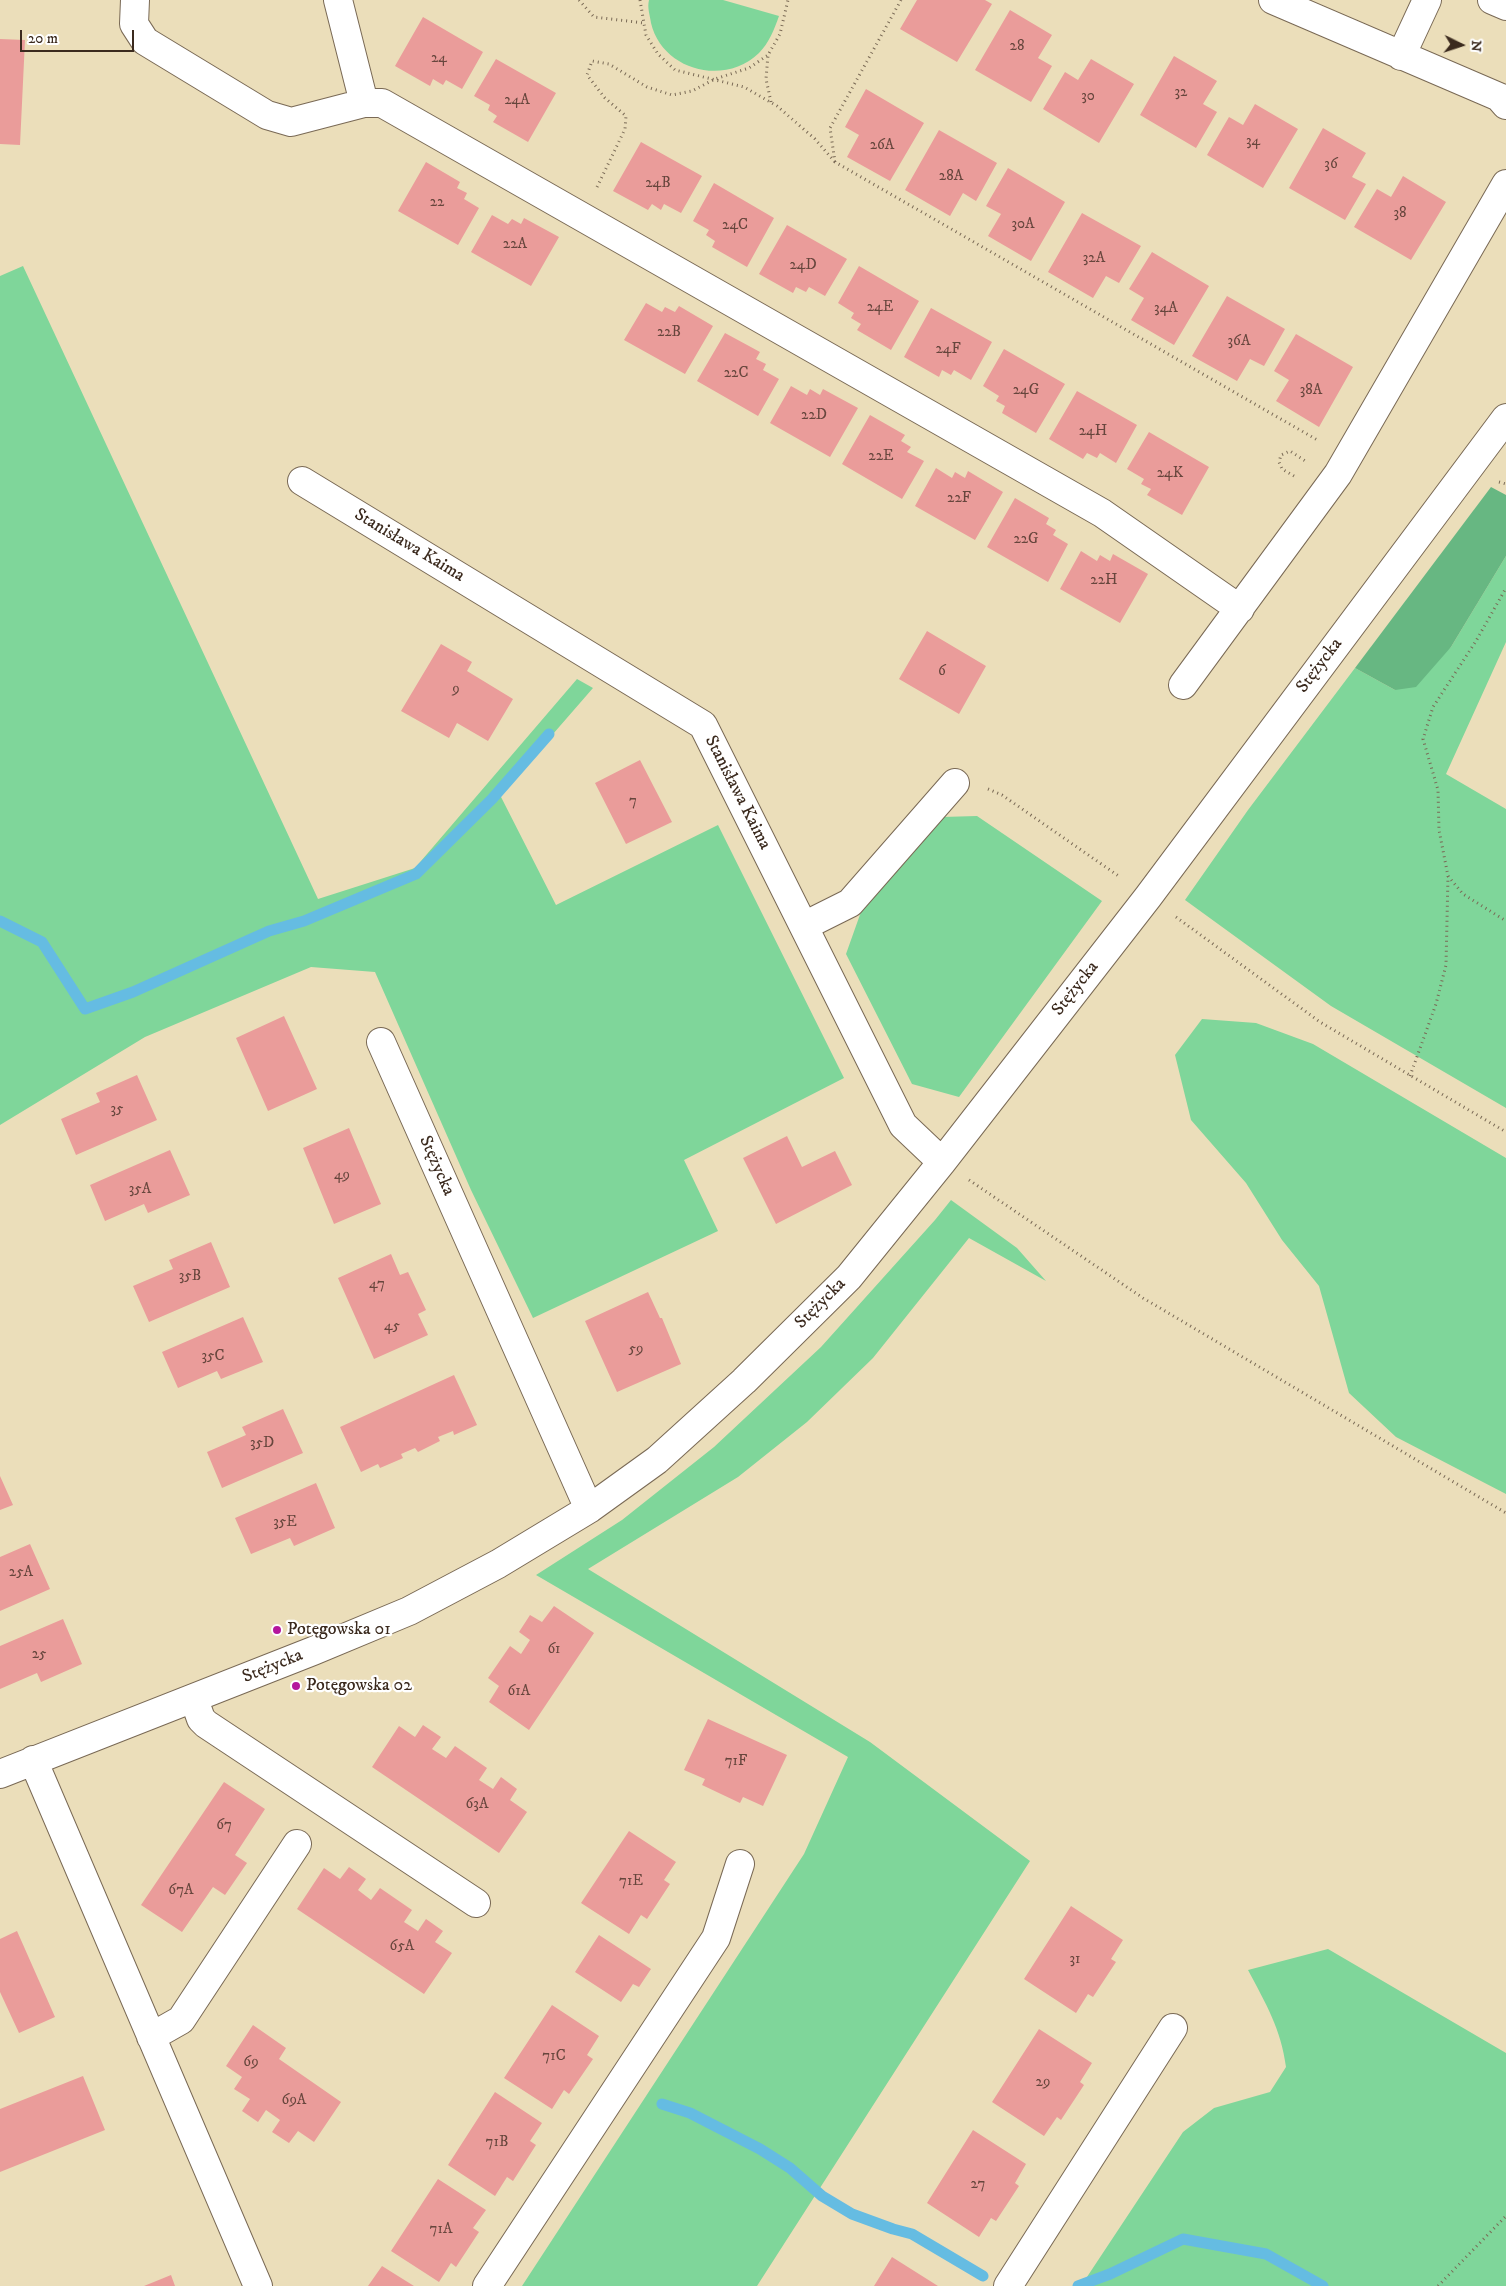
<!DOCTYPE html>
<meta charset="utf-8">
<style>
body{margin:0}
#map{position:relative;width:1506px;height:2286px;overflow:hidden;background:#ebdeba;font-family:"IM FELL DW Pica",serif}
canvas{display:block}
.north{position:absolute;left:1436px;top:20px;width:50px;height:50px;-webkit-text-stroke:4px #fff;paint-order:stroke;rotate:94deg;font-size:14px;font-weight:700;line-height:20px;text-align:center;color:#3b2a1e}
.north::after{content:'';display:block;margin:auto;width:18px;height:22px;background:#3b2a1e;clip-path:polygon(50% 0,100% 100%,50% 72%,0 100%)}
.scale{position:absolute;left:20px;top:30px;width:114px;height:22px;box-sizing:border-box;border:2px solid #3b2a1e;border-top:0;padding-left:6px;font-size:15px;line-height:18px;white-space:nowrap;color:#3b2a1e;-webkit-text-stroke:4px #fff;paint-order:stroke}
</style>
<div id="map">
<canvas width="1506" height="2286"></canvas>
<div class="north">N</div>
<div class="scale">20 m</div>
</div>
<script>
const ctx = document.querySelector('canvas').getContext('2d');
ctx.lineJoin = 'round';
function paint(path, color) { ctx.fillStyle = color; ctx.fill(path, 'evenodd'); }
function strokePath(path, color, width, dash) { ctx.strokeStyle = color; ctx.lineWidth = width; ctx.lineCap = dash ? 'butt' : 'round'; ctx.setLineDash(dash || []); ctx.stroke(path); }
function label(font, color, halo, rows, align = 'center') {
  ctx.font = font + ' "IM FELL DW Pica",serif'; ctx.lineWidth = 4.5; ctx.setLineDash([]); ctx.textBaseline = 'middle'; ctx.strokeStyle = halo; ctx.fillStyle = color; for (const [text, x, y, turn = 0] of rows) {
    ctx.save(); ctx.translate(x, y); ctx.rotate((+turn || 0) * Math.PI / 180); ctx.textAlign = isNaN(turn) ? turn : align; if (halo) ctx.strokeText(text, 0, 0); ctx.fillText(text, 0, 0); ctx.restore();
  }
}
paint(new Path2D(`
 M649 0H723L779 16C774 30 769 43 759 53 724 87 662 70 651 23 650 15 647 8 649 0Z
 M23 266 318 899 415 868 577 679 593 688 500 795 556 905 718 825 844 1078 684 1160 718 1231 533 1318 471 1190 375 972 311 967 145 1037 0 1125V276Z
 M1506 556V642L1446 774 1506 809V1108L1331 1006 1185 900 1248 810 1355 668 1395 690 1451 647Z
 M977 816 1102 901 959 1097 912 1084 846 954 862 909 942 817Z
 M1202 1019 1256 1023 1313 1044 1506 1158V1494L1396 1437 1349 1393 1319 1286 1282 1240 1246 1183 1191 1120 1175 1055Z
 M951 1200 1017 1248 1046 1281 969 1238 873 1358 807 1422 738 1477 588 1569 870 1742 1030 1861 757 2286H522L804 1854 848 1757 536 1575 622 1520 714 1447 821 1347 935 1220Z
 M1328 1949 1506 2053V2286H1081L1183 2132 1214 2108 1270 2092 1286 2067C1281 2029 1266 2004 1248 1970Z`), '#7fd69a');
paint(new Path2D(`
 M1491 487 1506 495V556L1451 647 1416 687 1395 690 1355 668Z`), '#67b782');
strokePath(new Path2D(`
 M0 921 42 942 85 1009 133 992 269 931 304 921 416 874 492 799 549 734
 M662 2104 690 2113 760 2149 790 2168 822 2196 852 2214 893 2229 912 2234 983 2276
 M1078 2286 1110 2274 1183 2239 1266 2254 1323 2286`), '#65bce2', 11);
paint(new Path2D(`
 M917 0H985L992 4 957 62 900 29Z
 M1010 10 1052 35 1038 58 1052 66 1031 102 975 70Z
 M423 17 483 52 462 89 446 80 443 85 433 79 430 86 395 66Z
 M0 39 25 40 20 145 0 144Z
 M1174 56 1217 81 1203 104 1217 112 1196 148 1140 115Z
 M496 59 556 93 528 142 493 122 497 116 488 110 490 105 474 96Z
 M1091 59 1134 84 1099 143 1043 109 1065 72 1078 80Z
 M866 89 924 123 890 181 847 157 859 135 845 127Z
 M1255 104 1298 129 1263 188 1207 155 1229 117 1243 125Z
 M1323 128 1366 153 1352 177 1366 184 1345 220 1289 188Z
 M939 130 997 163 976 201 963 193 950 216 905 190Z
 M641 142 702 176 681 213 664 204 661 210 652 204 648 210 613 191Z
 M426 162 460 182 457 188 467 193 464 199 479 208 458 245 398 211Z
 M1008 168 1065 202 1031 261 988 236 1001 214 986 206Z
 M1403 176 1446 202 1411 260 1354 227 1377 189 1391 197Z
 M714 183 774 218 747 267 712 247 715 241 706 235 709 230 693 221Z
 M1082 213 1141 246 1119 283 1106 276 1093 298 1048 272Z
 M492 215 508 224 512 219 521 224 524 218 559 237 531 286 471 252Z
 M787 225 847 259 825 296 809 287 806 292 796 287 793 293 759 274Z
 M1152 252 1209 286 1174 345 1131 320 1144 298 1129 289Z
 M859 266 919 301 891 350 857 330 861 324 851 318 854 313 838 303Z
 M1227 296 1285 329 1264 366 1250 359 1237 381 1192 356Z
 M646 303 662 312 665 307 675 312 679 306 713 326 685 374 624 340Z
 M931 308 992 342 971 380 954 370 951 375 942 370 939 377 904 357Z
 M725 333 760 352 756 359 766 364 763 370 779 379 758 416 697 381Z
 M1296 334 1353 367 1319 427 1276 401 1289 380 1274 371Z
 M1004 349 1065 384 1036 433 1002 413 1005 406 996 401 999 396 983 386Z
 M791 386 807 395 810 389 820 395 823 389 858 408 830 457 770 423Z
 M1077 391 1137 425 1116 463 1100 453 1097 458 1087 453 1083 459 1049 439Z
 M870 415 905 435 901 441 911 447 907 452 924 461 902 499 842 464Z
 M1149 432 1209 467 1182 515 1147 495 1151 489 1141 484 1144 479 1127 469Z
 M936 468 952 478 955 472 965 478 968 471 1003 492 975 540 915 506Z
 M1015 498 1049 518 1046 524 1056 530 1053 535 1068 544 1048 582 987 547Z
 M1081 551 1097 561 1100 555 1110 561 1113 554 1148 574 1120 623 1060 589Z
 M927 631 986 666 959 714 899 679Z
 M441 644 472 662 467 671 513 699 488 741 457 723 449 738 401 711Z
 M640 760 672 822 626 844 595 783Z
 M284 1016 317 1089 268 1111 236 1038Z
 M137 1075 157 1120 76 1155 61 1119 100 1102 96 1093Z
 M349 1128 381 1204 334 1224 303 1148Z
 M787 1136 802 1167 835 1151 852 1185 776 1224 743 1158Z
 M170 1150 190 1195 148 1213 144 1204 105 1221 90 1185Z
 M211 1242 230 1287 149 1322 133 1286 173 1269 169 1260Z
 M391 1254 400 1275 408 1272 426 1310 418 1314 428 1335 374 1359 338 1278Z
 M648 1292 660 1318H662L681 1364 617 1392 585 1321Z
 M243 1317 263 1362 221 1379 217 1371 178 1388 162 1352Z
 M454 1375 477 1425 454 1435 453 1431 438 1437 440 1441 418 1452 415 1448 401 1454 403 1458 401 1459 380 1468 378 1464 361 1472 340 1427Z
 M283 1409 303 1453 222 1488 207 1452 246 1435 242 1427Z
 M0 1476 13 1505 0 1510Z
 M316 1483 335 1528 294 1546 290 1538 251 1554 235 1518Z
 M30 1544 50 1589 0 1611V1557Z
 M554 1606 594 1633 529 1730 489 1702 499 1686 488 1678 510 1646 521 1654 530 1640 519 1632 530 1615 542 1622Z
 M63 1619 82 1664 41 1682 37 1673 0 1689V1646Z
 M708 1719 787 1755 763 1806 743 1797 740 1803 702 1785 705 1779 684 1770Z
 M423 1725 441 1737 432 1749 446 1758 455 1746 487 1768 479 1780 493 1789 501 1777 517 1789 510 1800 527 1812 499 1853 372 1767 399 1726 415 1737Z
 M224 1782 265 1809 235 1855 247 1863 225 1895 213 1887 182 1932 141 1905Z
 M629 1831 676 1862 664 1880 670 1884 647 1919 641 1915 629 1934 581 1903Z
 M349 1867 366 1879 358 1890 371 1900 380 1888 412 1910 404 1922 418 1931 426 1919 443 1931 435 1942 452 1953 424 1994 297 1909 324 1868 340 1879Z
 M1071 1906 1123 1940 1111 1959 1116 1962 1093 1997 1088 1994 1076 2013 1024 1979Z
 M17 1931 55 2017 19 2033 0 1992V1939Z
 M599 1935 651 1969 639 1987 633 1984 621 2002 575 1972Z
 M552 2005 599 2036 587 2055 593 2059 569 2094 564 2090 552 2109 504 2078Z
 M253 2025 286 2048 279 2059 341 2102 314 2142 298 2131 289 2143 272 2132 280 2120 266 2110 258 2122 242 2111 250 2099 234 2089 242 2077 226 2066Z
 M1039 2029 1092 2063 1080 2082 1084 2085 1061 2120 1057 2117 1044 2136 992 2102Z
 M83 2076 105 2130 0 2172V2109Z
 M495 2092 542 2123 530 2141 536 2145 513 2181 507 2177 495 2196 448 2165Z
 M973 2130 1026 2164 1015 2183 1019 2186 996 2221 991 2218 979 2237 927 2203Z
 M438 2179 486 2210 473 2228 479 2232 456 2267 451 2263 439 2282 391 2251Z
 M892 2257 938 2286H874Z
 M382 2266 414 2286H368Z
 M171 2275 175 2286H144Z`), '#ea9c9a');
const minor = new Path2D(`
 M135 0 134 24 145 41 267 115 291 122 364 103H382L1102 513 1240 609
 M338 0 364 103
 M1273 0 1499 97 1506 105
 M1492 0 1506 6
 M1401 56 1427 0
 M302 481 703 725 903 1125 942 1162
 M1183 685 1338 474 1506 184
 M804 926 850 903 955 783
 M381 1042 589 1509
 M194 1699 201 1719 206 1724 476 1903
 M33 1760 258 2286
 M0 1774 313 1651 409 1611 498 1564 589 1509 657 1460 744 1381 849 1277 942 1162 1148 897 1506 418
 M151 2037 181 2020 297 1844
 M487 2286 716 1938 740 1864
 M1008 2286 1173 2028`);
strokePath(minor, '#796955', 30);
strokePath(new Path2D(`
 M579 0 594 17 644 23
 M640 0 646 35 658 54 675 70 744 87 777 106 815 139 835 162
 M901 0 830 128 835 162 1319 441
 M771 102 766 79 768 55 780 34 788 0
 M597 187 625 129 626 116 605 98 587 75 592 61 609 64 647 87 672 95 692 91 715 79 749 68 768 55
 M1294 476 1282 469 1279 462 1281 455 1290 451 1307 462
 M1499 482 1506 484
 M988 789 1002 795 1120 877
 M1448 876 1463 894 1506 921
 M1176 917 1320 1022 1506 1132
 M1410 1076 1436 1004 1446 965 1448 876 1439 830 1438 790 1423 739 1433 707 1476 641 1506 588
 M969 1180 1143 1298 1506 1513
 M1438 2286 1506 2216`), '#796955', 3, [1, 4]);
strokePath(minor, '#fff', 28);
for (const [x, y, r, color] of [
 [277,1630,5,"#b5179e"],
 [296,1686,5,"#b5179e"]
]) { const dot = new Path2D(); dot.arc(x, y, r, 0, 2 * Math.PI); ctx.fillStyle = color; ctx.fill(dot); strokePath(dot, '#fff', 2); }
label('15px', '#67463d', null, [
 ["28",1017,47],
 ["24",439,59],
 ["32",1181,93],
 ["30",1088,97],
 ["24A",517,101],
 ["34",1253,142],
 ["26A",882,146],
 ["36",1331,165],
 ["28A",951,177],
 ["24B",658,184],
 ["22",437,203],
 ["38",1400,214],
 ["30A",1023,225],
 ["24C",735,226],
 ["22A",515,245],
 ["32A",1094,259],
 ["24D",803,266],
 ["24E",880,308],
 ["34A",1166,309],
 ["22B",669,333],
 ["36A",1239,342],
 ["24F",948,350],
 ["22C",736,374],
 ["24G",1026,391],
 ["38A",1311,391],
 ["22D",814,416],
 ["24H",1093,432],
 ["22E",881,457],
 ["24K",1170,474],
 ["22F",959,499],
 ["22G",1026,540],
 ["22H",1104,581],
 ["6",942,672],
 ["9",456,690],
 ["7",633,802],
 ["35",117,1110],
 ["49",342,1176],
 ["35A",140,1190],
 ["35B",190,1277],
 ["47",377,1285],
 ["45",392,1327],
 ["59",636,1350],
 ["35C",213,1357],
 ["35D",262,1444],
 ["35E",285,1523],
 ["25A",21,1573],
 ["61",554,1650],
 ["25",39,1655],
 ["61A",519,1692],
 ["71F",736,1762],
 ["63A",477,1805],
 ["67",224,1826],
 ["71E",631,1882],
 ["67A",181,1891],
 ["65A",402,1947],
 ["31",1075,1960],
 ["71C",554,2057],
 ["69",251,2063],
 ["29",1043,2083],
 ["69A",294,2101],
 ["71B",497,2143],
 ["27",978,2185],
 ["71A",441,2230]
]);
label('18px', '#3b2a1e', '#fff', [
 ["Stanisława Kaima",409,546,31],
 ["Stężycka",1320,666,-53],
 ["Stanisława Kaima",737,793,63],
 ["Stężycka",1076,989,-52],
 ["Stężycka",436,1166,66],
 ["Stężycka",821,1304,-45],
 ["Stężycka",273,1667,-22]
]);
label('18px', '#3b2a1e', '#fff', [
 ["Potęgowska 01",287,1630],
 ["Potęgowska 02",306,1686]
], 'left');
</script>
